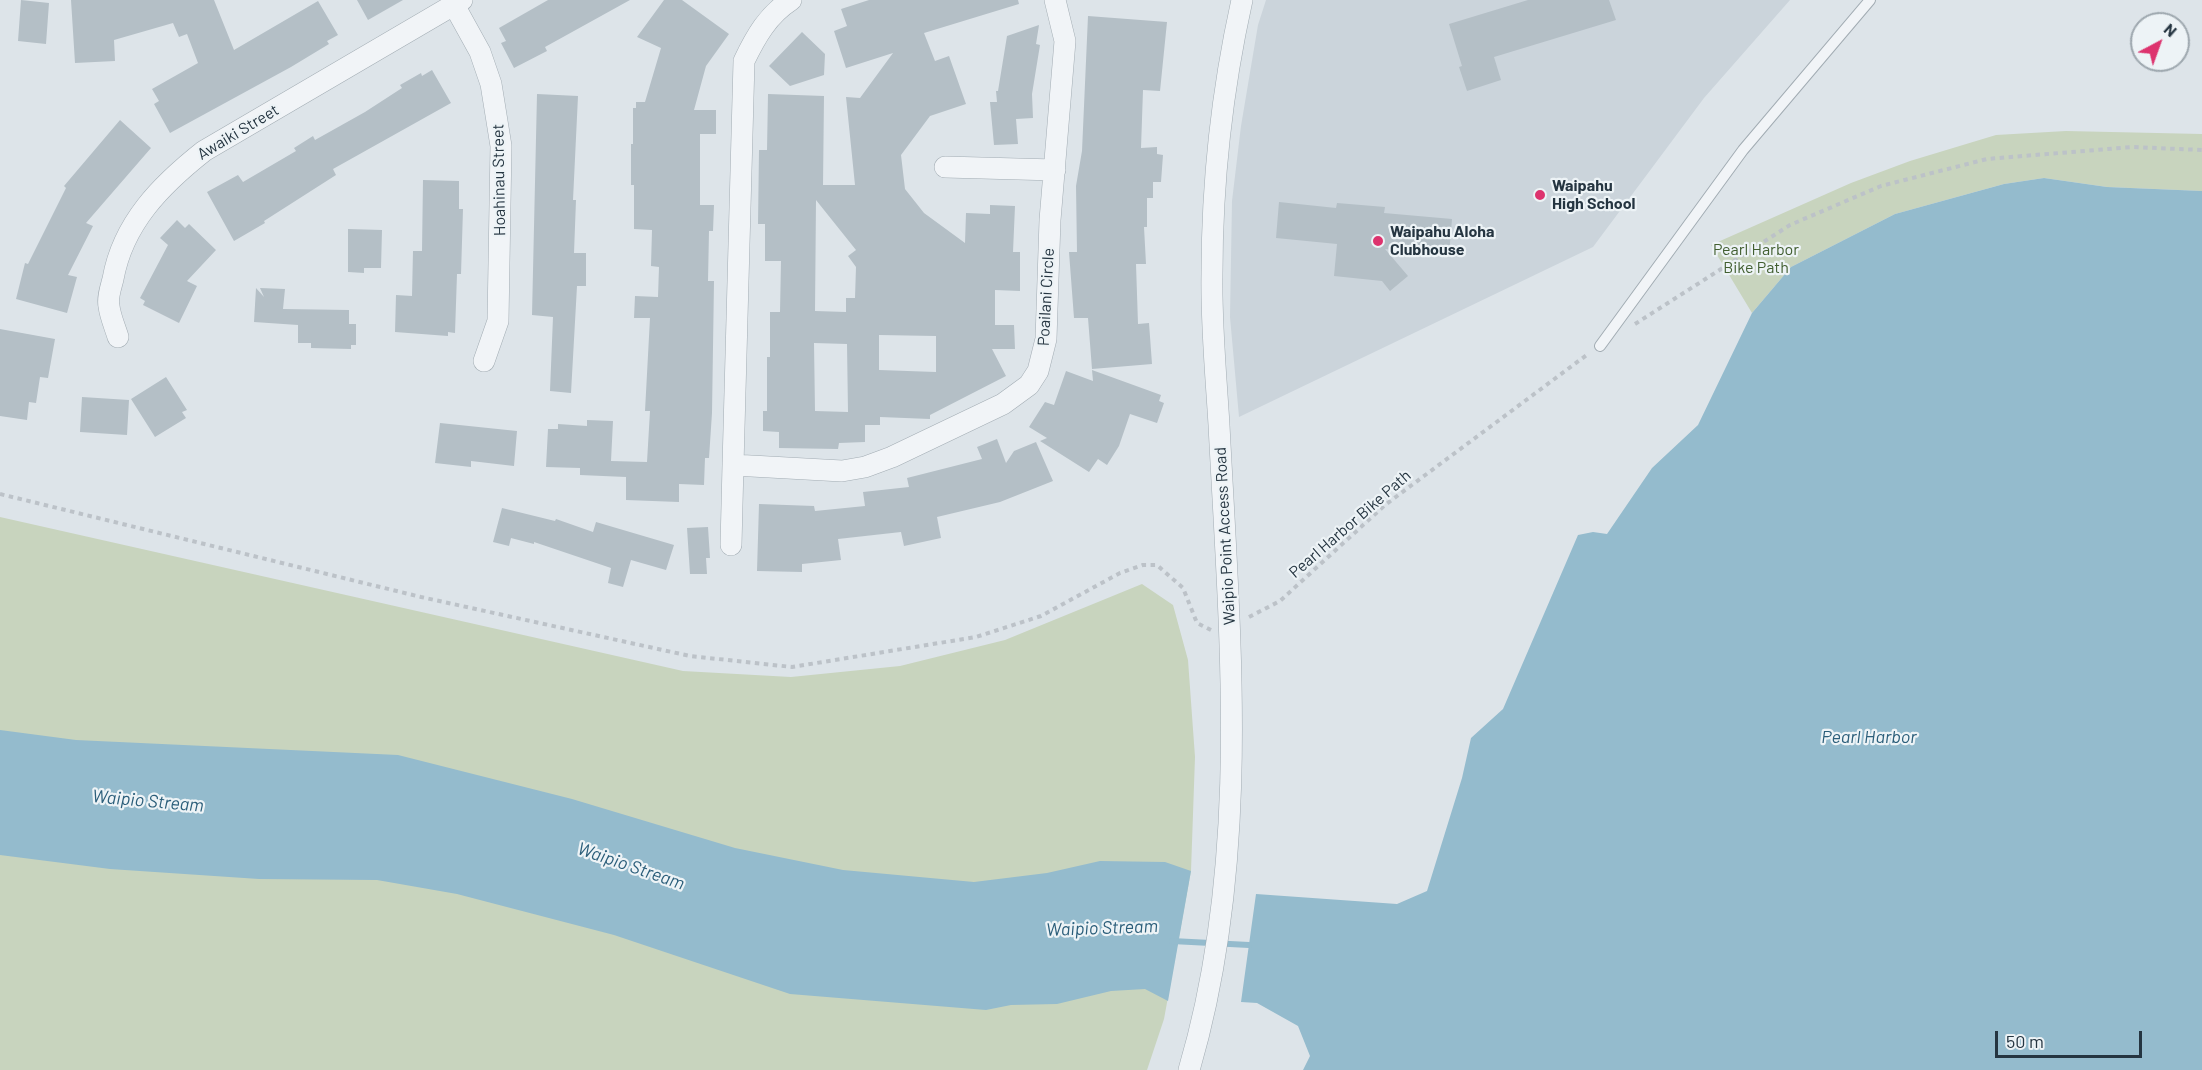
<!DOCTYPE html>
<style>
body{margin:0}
#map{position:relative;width:2202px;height:1070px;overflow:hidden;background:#dde4e9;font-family:Barlow,sans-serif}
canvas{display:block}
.north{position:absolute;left:2130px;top:12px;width:60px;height:60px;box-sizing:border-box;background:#edf3f6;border:2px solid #9da7ae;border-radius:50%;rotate:41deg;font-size:16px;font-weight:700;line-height:24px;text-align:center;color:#253541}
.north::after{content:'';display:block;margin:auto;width:21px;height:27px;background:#dd336e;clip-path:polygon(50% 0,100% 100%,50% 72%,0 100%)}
.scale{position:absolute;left:1995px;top:1031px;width:147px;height:27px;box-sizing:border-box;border:3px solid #253541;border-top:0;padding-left:8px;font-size:18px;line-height:21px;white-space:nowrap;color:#253541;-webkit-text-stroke:4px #edf3f6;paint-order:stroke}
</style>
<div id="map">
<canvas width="2202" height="1070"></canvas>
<div class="north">N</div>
<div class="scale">50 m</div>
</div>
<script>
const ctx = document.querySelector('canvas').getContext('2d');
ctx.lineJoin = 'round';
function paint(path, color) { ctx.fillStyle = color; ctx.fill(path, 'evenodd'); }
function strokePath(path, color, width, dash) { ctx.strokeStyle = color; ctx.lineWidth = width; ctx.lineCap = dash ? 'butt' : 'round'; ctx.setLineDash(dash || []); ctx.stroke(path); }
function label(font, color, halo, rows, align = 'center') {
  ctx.font = font + ' Barlow,sans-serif'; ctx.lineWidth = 4.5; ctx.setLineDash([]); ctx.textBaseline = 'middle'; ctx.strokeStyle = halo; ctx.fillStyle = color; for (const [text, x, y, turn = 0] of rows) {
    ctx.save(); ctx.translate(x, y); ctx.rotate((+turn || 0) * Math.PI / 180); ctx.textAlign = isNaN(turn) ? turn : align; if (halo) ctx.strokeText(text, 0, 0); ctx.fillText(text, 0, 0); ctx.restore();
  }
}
paint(new Path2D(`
 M1266 0H1790L1704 98 1593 247 1239 417 1230 317 1232 201 1241 126 1258 25Z`), '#cbd4db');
paint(new Path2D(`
 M2066 131 2202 134V191L2107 187 2044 178 2004 184 1895 214 1791 267 1752 313 1711 245 1851 183 1910 161 1996 135Z
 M0 517 683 671 791 677 900 666 1005 640 1142 584 1173 605 1188 660 1195 757 1191 871 1164 1019 1147 1070H0Z`), '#c8d4be');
paint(new Path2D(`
 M2044 178 2107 187 2202 191V1070H1303L1310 1056 1298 1026 1257 1003 1241 1002 1256 894 1397 904 1427 891 1462 778 1471 738 1503 709 1578 535 1593 532 1607 534 1652 468 1698 425 1752 313 1791 267 1895 214 2004 184Z
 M0 730 76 740 398 755 572 799 735 848 843 870 974 882 1047 873 1100 861 1165 862 1191 871 1168 1001 1145 989 1111 991 1057 1004 1011 1005 986 1010 790 994 614 935 457 894 377 880 259 879 110 869 0 855Z`), '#94bbcd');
strokePath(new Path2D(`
 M1172 941 1249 945`), '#94bbcd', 6);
paint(new Path2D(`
 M21 0 49 3 46 44 18 41Z
 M71 0H214L234 50 318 1 338 35 327 41 329 44 291 67 170 133 154 104 159 101 152 89 198 63 187 34 179 37 173 23 114 40 115 61 75 63Z
 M357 0H403L368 20Z
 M548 0H630L545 47 547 51 514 68 501 43 506 41 499 28Z
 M664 0H682L729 34 706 66 694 110H716V134H700V205H714L713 231H709L708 281H714L712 413 709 458H705L704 485 679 484V502L626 500V477L580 475V468L546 467 548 429H558V424L587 426V420L613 421 611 461 647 462 650 411H645L650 318H634L635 296 658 297 659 267 651 266 652 230 634 229V185H631V144H633V108H636V102H645L661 48 637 37Z
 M869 0H1018L1019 4 924 33 935 61 949 56 966 104 930 116 901 155 905 189 924 213 965 243 966 213 990 214V205L1015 206 1013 252H1020V291L995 290V325H1014L1015 349H992L1006 376 930 415V419L880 417V425H865V442L839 443 838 449 779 448V432L763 431V411H767V357H770V312H780L781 261H765V224H758L759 150H767L768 94 824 96 823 185H855L846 97 860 98 893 53 846 68 834 31 847 26 841 9ZM816 200 856 250 848 256 856 267 855 298H846V312L815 311ZM879 335 936 336V372L879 370ZM814 343 847 344 848 412 815 411Z
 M1528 0H1609L1616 20 1494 57 1501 80 1467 91 1459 67 1462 66 1449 24Z
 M1088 16 1167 22 1160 91 1143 90 1141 148 1157 147V154L1163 155 1161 182H1153V198H1147V227H1144L1146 264H1136L1138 324 1149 323 1152 364 1092 369 1088 318H1074L1069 252H1077L1076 186 1082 151Z
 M1039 25 1036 44 1040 45 1032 94 1033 118 1016 119 1018 144 994 145 990 102H997L996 91H998L1007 36Z
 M802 32 825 54 824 75 790 86 769 66Z
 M432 70 451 103 333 169 336 175 264 221 265 223 234 241 207 192 238 175 243 182 296 151 294 148 313 136 315 140 365 112 402 88 400 85 421 73 422 76Z
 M537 94 578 96 573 200H576L574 253H586V286H577L571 393 550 391 553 317 532 315Z
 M120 120 151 148 86 223 93 226 68 275 77 277 67 313 16 299 25 263 28 264 66 188 64 186Z
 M423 180 459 181V209H463L461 274H457L455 333 448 332V336L395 332 396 295 412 296 413 251H422Z
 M1279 202 1336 208 1337 203 1385 207 1384 213 1452 219 1449 255 1385 249 1408 276 1390 291 1382 281 1334 276 1337 244 1276 238Z
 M177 220 185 228 189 224 216 250 187 281 197 286 179 323 143 305 145 301 140 298 168 245 160 238Z
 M348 229 382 230 381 268H364V273L348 272Z
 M256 288 264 297 260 288 285 289 283 309 349 310V324H356V345H351V349L311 348V343H298V325L254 322Z
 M0 329 55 339 48 378 40 377 36 403 29 402 27 420 0 416Z
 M1092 370 1161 395 1159 401 1164 403 1157 423 1130 414 1119 446 1107 465 1098 459 1089 472 1040 441 1047 438 1029 427 1045 402 1054 405 1066 371 1093 381Z
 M166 377 187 410 182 412 186 418 155 437 131 399Z
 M82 397 129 400 127 435 80 432Z
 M440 423 517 431 514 466 471 461V467L435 463Z
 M997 439 1006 463 1014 451 1036 442 1053 481 1000 502 937 517 941 538 904 546 901 532 838 539 841 560 802 564V572L757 571 759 504 814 506 815 511 865 506 863 492 909 487 907 478 982 459 977 447Z
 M502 508 555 521 556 519 593 532 596 522 674 545 666 570 631 560 623 587 608 583 611 568 534 542V544L511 538 509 546 493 542Z
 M708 527 710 558H706L707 574H690L687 528Z`), '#b4bfc6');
const lane = new Path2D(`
 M1600 346 1743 150 1870 0`);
const street = new Path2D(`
 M791 0C768 15 756 36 744 61L733 465 842 471 865 467 892 457 1003 404 1029 385 1038 371 1046 339 1050 220 1065 41 1055 0
 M454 5 480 52 491 84 501 146 498 321 484 361
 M945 167 1055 170
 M118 337C115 327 110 316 109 306 107 298 111 287 113 279 123 223 161 185 204 151L462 0
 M731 545 733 465
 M1189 1070C1251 860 1230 640 1219 425 1216 375 1211 324 1212 274 1212 182 1222 90 1242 0`);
strokePath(lane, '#a2acb3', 12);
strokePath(street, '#a2acb3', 22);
strokePath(new Path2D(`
 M1635 324 1790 225 1881 186 1987 159 2132 147 2202 150
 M0 494 421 597 690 656 792 667 976 637 1041 616 1120 573 1143 565H1157L1183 588 1197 623 1211 630
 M1249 617 1280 601 1385 505 1588 354`), '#bcc2c8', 4, [4.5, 4.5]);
strokePath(lane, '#f1f4f7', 10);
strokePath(street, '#f1f4f7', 21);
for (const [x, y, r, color] of [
 [1540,195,6,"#dd336e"],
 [1378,241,6,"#dd336e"]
]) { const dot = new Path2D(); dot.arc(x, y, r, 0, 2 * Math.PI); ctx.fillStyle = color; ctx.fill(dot); strokePath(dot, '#edf3f6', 2); }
label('16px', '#253541', '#edf3f6', [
 ["Awaiki Street",238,132,-31],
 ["Hoahinau Street",499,180,-91],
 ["Poailani Circle",1046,297,-87],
 ["Pearl Harbor Bike Path",1350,524,-41],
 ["Waipio Point Access Road",1225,536,-93]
]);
label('bold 16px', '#253541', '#edf3f6', [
 ["Waipahu",1552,186],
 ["High School",1552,204],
 ["Waipahu Aloha",1390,232],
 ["Clubhouse",1390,250]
], 'left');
label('16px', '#425f31', '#edf3f6', [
 ["Pearl Harbor",1756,250],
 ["Bike Path",1756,268]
]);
label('italic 18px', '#2b5e7a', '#edf3f6', [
 ["Pearl Harbor",1869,737],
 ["Waipio Stream",148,801,5],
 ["Waipio Stream",631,866,19],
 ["Waipio Stream",1102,928,-2]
]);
</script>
